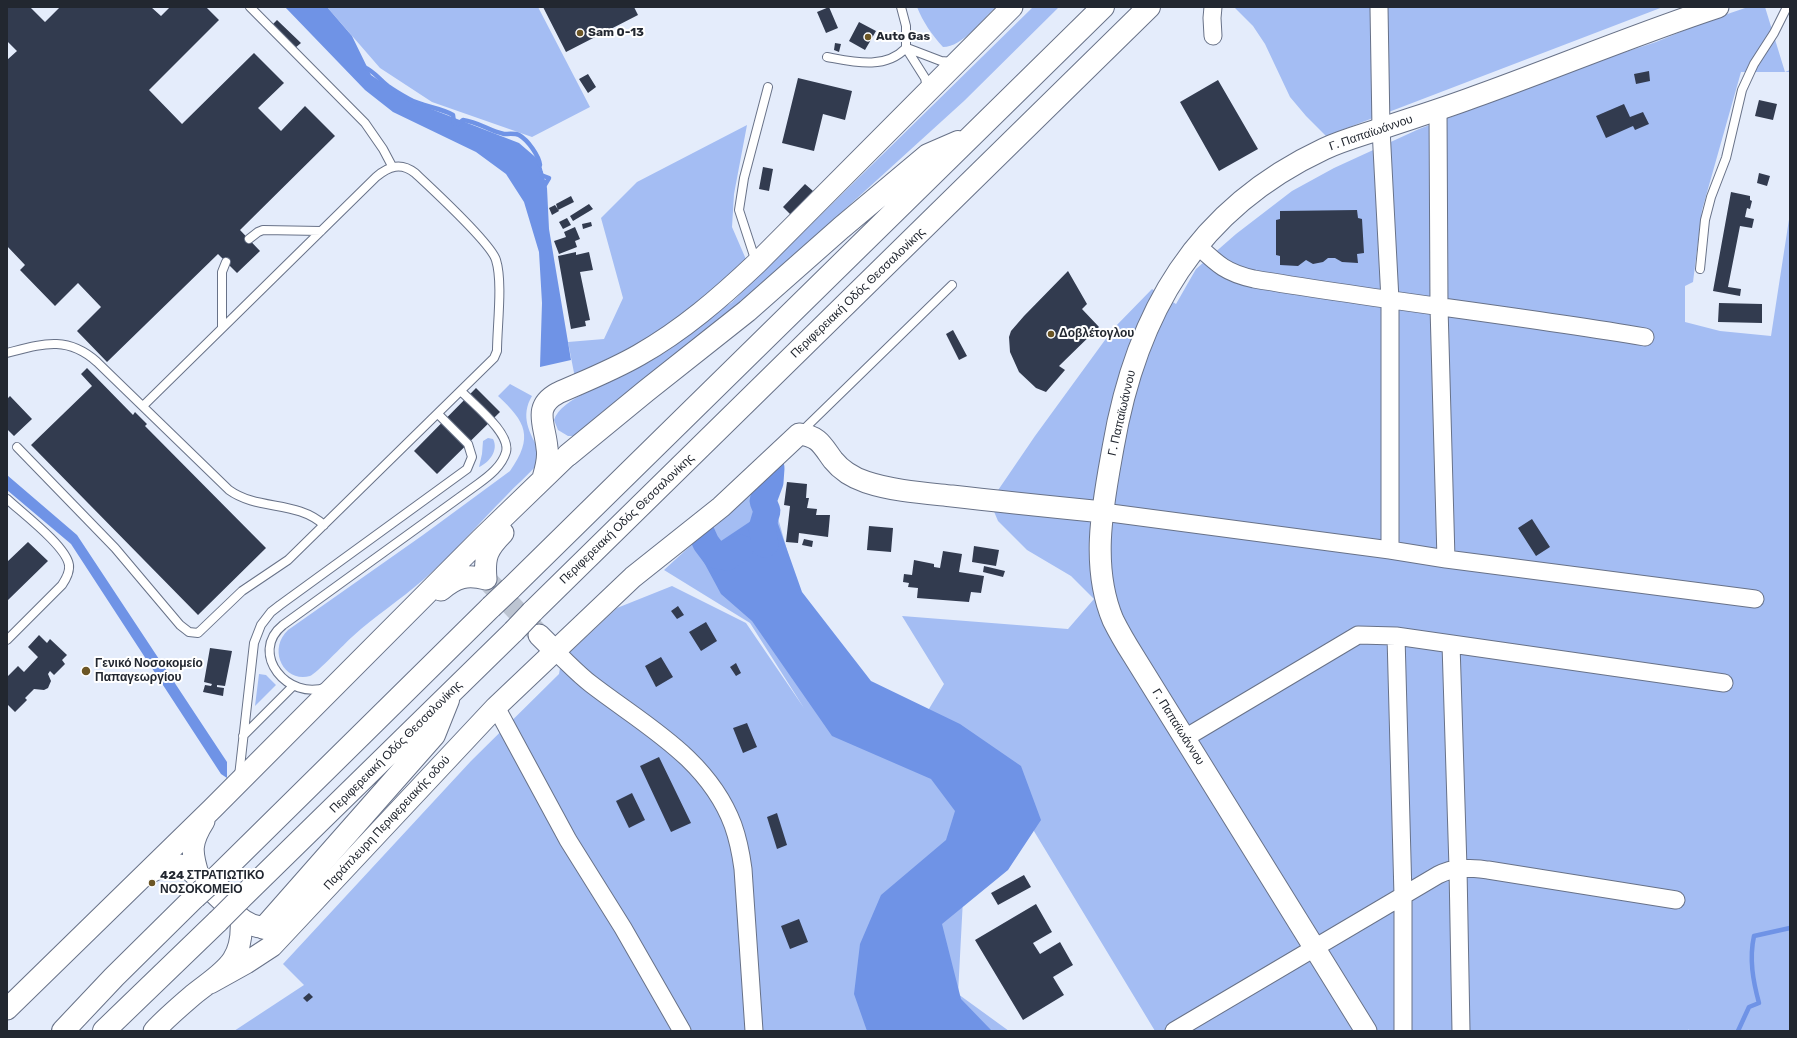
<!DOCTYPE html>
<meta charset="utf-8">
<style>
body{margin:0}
#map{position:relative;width:1797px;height:1038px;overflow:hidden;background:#e4ecfb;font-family:Rubik,sans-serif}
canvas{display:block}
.frame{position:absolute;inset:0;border:8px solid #222730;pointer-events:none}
</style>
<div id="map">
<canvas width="1797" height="1038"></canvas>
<div class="frame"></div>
</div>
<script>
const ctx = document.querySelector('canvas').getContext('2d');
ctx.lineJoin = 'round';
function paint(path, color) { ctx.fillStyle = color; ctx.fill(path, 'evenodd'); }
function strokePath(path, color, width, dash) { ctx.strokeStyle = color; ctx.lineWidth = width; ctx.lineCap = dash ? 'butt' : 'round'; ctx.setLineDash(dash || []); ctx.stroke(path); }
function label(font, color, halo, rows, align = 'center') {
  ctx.font = font + ' Rubik,sans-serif'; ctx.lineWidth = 4; ctx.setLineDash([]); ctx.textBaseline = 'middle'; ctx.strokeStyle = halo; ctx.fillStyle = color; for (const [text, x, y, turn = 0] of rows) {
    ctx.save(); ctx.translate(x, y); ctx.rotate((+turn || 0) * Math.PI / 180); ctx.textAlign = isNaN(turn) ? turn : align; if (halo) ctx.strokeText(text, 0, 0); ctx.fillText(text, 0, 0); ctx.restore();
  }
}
paint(new Path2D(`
 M327 7H538L590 107 532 137 432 102 380 68Z
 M917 7H996C981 20 963 47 943 47 932 35 923 22 917 7Z
 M1033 7H1059L964 101 745 300 602 412 579 433 573 436H568L558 430 554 420C561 398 610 383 630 372 650 362 670 350 687 336 702 324 715 311 731 303Z
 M1234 7H1663L1326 136 1306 116 1290 97 1265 44 1253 26Z
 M1748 7H1765L1785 72 1790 70V72H1741L1702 210 1693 282 1685 286V322L1720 331 1771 336 1790 213V1031H1688L1689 1029 1687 1031H1155L1023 813 963 899 958 994 1009 1031H234L304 985 283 964 471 761 559 674 560 668 568 654 617 608 672 586 746 623 804 708 750 623 664 570 773 470 776 511 816 654 915 732 944 684 902 616 1068 629 1094 599 1071 576 1027 550 998 521 990 502 1035 436 1113 329 1152 289 1176 304 1196 269 1236 234 1292 191 1334 168 1419 129 1604 59 1656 42 1707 21Z
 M747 125 734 194 732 227 748 264 652 342 575 378 568 342 604 339 623 298 601 218 637 182Z
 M510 384 532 396C520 416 529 433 540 451L536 466C527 476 516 485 506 496 478 524 453 554 423 580 400 600 375 616 352 637 344 644 317 673 310 676 284 683 267 650 288 630L423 535 510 471C534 437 526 422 498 396Z
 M488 438 493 439C499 450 489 463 479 467L482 454 483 441Z
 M259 674 266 675 276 685 255 706Z`), '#a4bdf3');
paint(new Path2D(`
 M285 7H327L352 36 371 75 408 100 519 143 540 161 547 188 549 229 571 360 540 367 542 303 539 252 524 202 506 174 476 152 393 112 365 90Z
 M7 475 77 535 227 762V778L221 774 71 544 7 490Z
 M772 507 802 592 871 681 960 724 1021 766 1041 820 1008 870 942 924 961 999 992 1031H867L854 994 860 944 881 895 946 840 955 811 931 779 832 736 752 621 721 594 700 555Z`), '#6f93e6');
strokePath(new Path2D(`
 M364 67C374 71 380 80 388 86 395 91 402 95 409 99 423 107 439 107 453 115L454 123
 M458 124 463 120C479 122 489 131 504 134 508 134 515 133 519 135 528 140 539 156 540 165
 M541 173V175L549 178 543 188
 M1738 1031 1749 1007 1759 1003C1753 981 1749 959 1754 936L1790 928`), '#6f93e6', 4.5);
strokePath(new Path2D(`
 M701 532 706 543 715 555 727 557 740 548
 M765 544 762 528 767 511 763 501 770 482 771 468`), '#6f93e6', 27);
paint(new Path2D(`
 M7 7H30L45 22 60 7H151L161 16 170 7H206L219 20 149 90 182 124 254 53 284 83 258 108 281 131 305 106 335 136 240 230 260 251 237 273 218 254 107 362 77 331 101 307 78 283 55 306 20 270 25 265 7 246V60L17 51 7 41Z
 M543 7H634L638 15 566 52Z
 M829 7 838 28 826 33 817 12Z
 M277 20 301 43 295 48 272 25Z
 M859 22 876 31 865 50 849 41Z
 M835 43 841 44 839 52 834 50Z
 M1649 71 1650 81 1636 84 1634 74Z
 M588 74 596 87 588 93 579 79Z
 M798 78 852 91 845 120 823 114 814 151 782 143Z
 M1218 80 1258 149 1219 171 1180 102Z
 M1759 100 1777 104 1773 120 1755 116Z
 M1624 104 1630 117 1643 112 1649 124 1635 130 1633 126 1606 138 1596 116Z
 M763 167 773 169 769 191 759 189Z
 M1759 173 1770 176 1767 186 1757 183Z
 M805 184 813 191 791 215 783 207Z
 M1731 192 1750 196V200L1752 201 1750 209 1747 208 1745 217 1754 219 1752 228 1740 226 1728 287 1741 289 1740 296 1713 291Z
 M571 196 574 202 558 210 556 204Z
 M589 204 593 209 573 221 570 216Z
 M555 205 559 211 552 215 549 208Z
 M1357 210 1358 218 1362 219 1364 253 1357 254 1358 263 1342 262 1335 258H1328L1323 262 1313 264 1306 260 1298 266 1280 265V256L1276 255V220L1280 219V211Z
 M567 218 571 225 563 229 559 222Z
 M591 222 592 226 583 229 582 224Z
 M575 227 580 239 575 241 577 247 559 254 554 241 566 237 564 232Z
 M576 252V255L589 252 593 270 580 272 590 320 585 321 586 326 571 329 558 256Z
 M1068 271 1087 304 1082 309 1099 327 1059 366 1065 370 1046 392 1036 388 1019 372 1010 352 1009 337 1011 331 1024 316Z
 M1719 303 1762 304V323L1718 322Z
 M953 330 967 356 959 360 946 334Z
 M87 368 133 415 135 412 147 424 145 426 266 548 198 615 31 445 92 386 81 374Z
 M476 388 500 412 437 474 414 451Z
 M10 396 32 419 14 436 7 429V399Z
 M787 482 807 484 806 498H809L807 508 817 509 816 515H830L828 537 799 533 798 543 786 542 790 506 784 505Z
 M1532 519 1550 547 1536 556 1518 528Z
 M869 526 893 528 891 552 867 550Z
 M804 539 813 541 812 547 802 545Z
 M28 542 48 561 7 601V562Z
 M974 546 999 550 996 566 972 562Z
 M943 551 962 554 959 572 984 576 981 593 971 592 969 602 917 598 918 588 908 587 909 583 903 582 904 574 912 575 914 560 934 564V567L940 568Z
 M984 566 1005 571 1003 577 983 572Z
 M678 606 684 615 677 619 671 611Z
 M706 622 717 641 701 651 689 632Z
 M39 635 47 643 50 639 67 655 62 660 65 664 54 675 50 671 48 674 51 681 48 688 44 690 34 689 25 698 27 700 15 712 7 704V677L18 666 24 672 38 657 28 647Z
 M210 648 232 651 225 686 217 685V687L224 688 223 696 203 692 205 685 211 686 212 684 204 682Z
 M661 657 673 677 656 687 645 666Z
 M736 663 741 673 736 676 730 667Z
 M747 723 757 747 743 753 733 728Z
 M659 757 691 823 671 832 640 766Z
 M632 793 645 820 629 828 616 801Z
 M777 813 787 845 777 849 767 817Z
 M1024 875 1031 887 998 905 991 893Z
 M1036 904 1052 932 1033 943 1040 954 1060 942 1073 965 1053 977 1064 995 1023 1020 975 940Z
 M799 919 808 942 790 949 781 926Z
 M309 993 313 997 307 1002 303 998Z`), '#323b4f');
strokePath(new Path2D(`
 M486 579 536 631`), '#bdc5d2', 21, [21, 10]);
const service = new Path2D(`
 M250 7 365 123 383 149 392 166
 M901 7 906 26V48L925 78 927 88
 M907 48 941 61 953 62
 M827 57C854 62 885 70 906 48
 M249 239 258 232 263 230 321 231
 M756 262 739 210 744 178 768 87
 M1700 269 1705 220 1711 197 1726 158 1742 90 1754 64 1774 33 1787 7
 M222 328V272L226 262
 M7 353C42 344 67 335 97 362L229 490C258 511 297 500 324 525
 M801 432 952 285
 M17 447 115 548 180 625 189 632 198 633 242 591 288 560 494 358 497 351C497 327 503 282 496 260 491 243 431 188 415 173 401 162 389 166 376 177L143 406
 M7 499C22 513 66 546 69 565 70 572 66 579 62 585L7 640
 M327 687C288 702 248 653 283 625L478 484C489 476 502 466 506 452 511 433 473 404 461 391
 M243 736 293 686
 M239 776 254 643 261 625 271 612 280 605 467 469 472 457 468 444 438 414`);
const minor = new Path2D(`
 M1213 7 1212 18 1213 36
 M1379 7 1381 129 1390 300V550
 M1438 110 1439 307 1446 559
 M1197 245C1217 264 1226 273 1254 279 1384 301 1515 315 1645 337
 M1103 512 1390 550 1446 559 1755 599
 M1396 636 1403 896V1031
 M1451 644 1458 868 1461 1031
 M555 651C567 662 578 674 591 684 644 725 708 758 733 825 738 839 741 854 743 869L754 1031
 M496 707 568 840 623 928 682 1031
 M1185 738 1358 635 1396 636 1724 683
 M1174 1031 1438 875C1455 866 1470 868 1488 870L1676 900`);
const tertiary = new Path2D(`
 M543 478C546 468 549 458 547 448 545 424 532 407 558 393 585 381 613 370 639 355 683 330 720 298 757 263L1012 7
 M441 590C456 577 467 574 486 579 484 557 487 549 503 533
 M539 635 555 651
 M149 873C163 865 172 862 187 867L239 917C252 928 266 930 281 923
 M199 877C191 852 190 843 204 821
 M210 983 246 963 272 946 302 914 496 707 633 577 721 507 799 434C819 436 822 445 833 460 841 470 854 478 866 482 893 491 923 493 952 496 1003 502 1053 507 1103 512
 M7 1009 213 808 481 539 568 455
 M154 1031C166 1018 179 1007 193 995 223 971 244 963 241 919
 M1366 1031 1133 655C1126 644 1119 632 1113 620 1090 565 1103 504 1113 448 1136 313 1196 209 1324 149 1341 141 1359 136 1377 130 1409 119 1442 109 1474 97 1555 68 1636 34 1718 7`);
const trunk = new Path2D(`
 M568 455 646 391 747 311 841 228 928 155 958 142
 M510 589 1103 7
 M532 612 1149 7
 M217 877 491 607
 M239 900 514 631
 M264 928 434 735 448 700
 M63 1031 114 977 195 897
 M104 1031 218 921`);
strokePath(service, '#687288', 10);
strokePath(minor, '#687288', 19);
strokePath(tertiary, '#687288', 23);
strokePath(trunk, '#687288', 24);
strokePath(service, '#fff', 8);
strokePath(minor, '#fff', 17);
strokePath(tertiary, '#fff', 21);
strokePath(trunk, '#fff', 22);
const trunkBridge = new Path2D(`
 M491 607 510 589
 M514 631 532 612
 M195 897 217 877
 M218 921 239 900`);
strokePath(trunkBridge, '#687288', 24, []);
strokePath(trunkBridge, '#fff', 22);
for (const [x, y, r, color] of [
 [580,33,4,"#6c5625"],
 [868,37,4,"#6c5625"],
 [1051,334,4,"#6c5625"],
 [86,671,5,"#6c5625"],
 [152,883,4,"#6c5625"]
]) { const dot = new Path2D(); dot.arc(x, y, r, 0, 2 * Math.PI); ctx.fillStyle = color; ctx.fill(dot); strokePath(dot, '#fff', 1.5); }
label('bold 12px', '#222730', '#fff', [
 ["Sam 0-13",588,33],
 ["Auto Gas",876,37],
 ["Δοβλέτογλου",1059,334],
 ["Γενικό Νοσοκομείο",95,664],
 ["Παπαγεωργίου",95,678],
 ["424 ΣΤΡΑΤΙΩΤΙΚΟ",160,876],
 ["ΝΟΣΟΚΟΜΕΙΟ",160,890]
], 'left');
label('12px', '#222730', '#fff', [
 ["Γ. Παπαϊωάννου",1371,133,-19],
 ["Περιφερειακή Οδός Θεσσαλονίκης",858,293,-44],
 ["Γ. Παπαϊωάννου",1122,413,-77],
 ["Περιφερειακή Οδός Θεσσαλονίκης",627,519,-44],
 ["Γ. Παπαϊωάννου",1178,727,58],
 ["Περιφερειακή Οδός Θεσσαλονίκης",396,747,-45],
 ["Παράπλευρη Περιφερειακής οδού",387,823,-47]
]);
</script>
